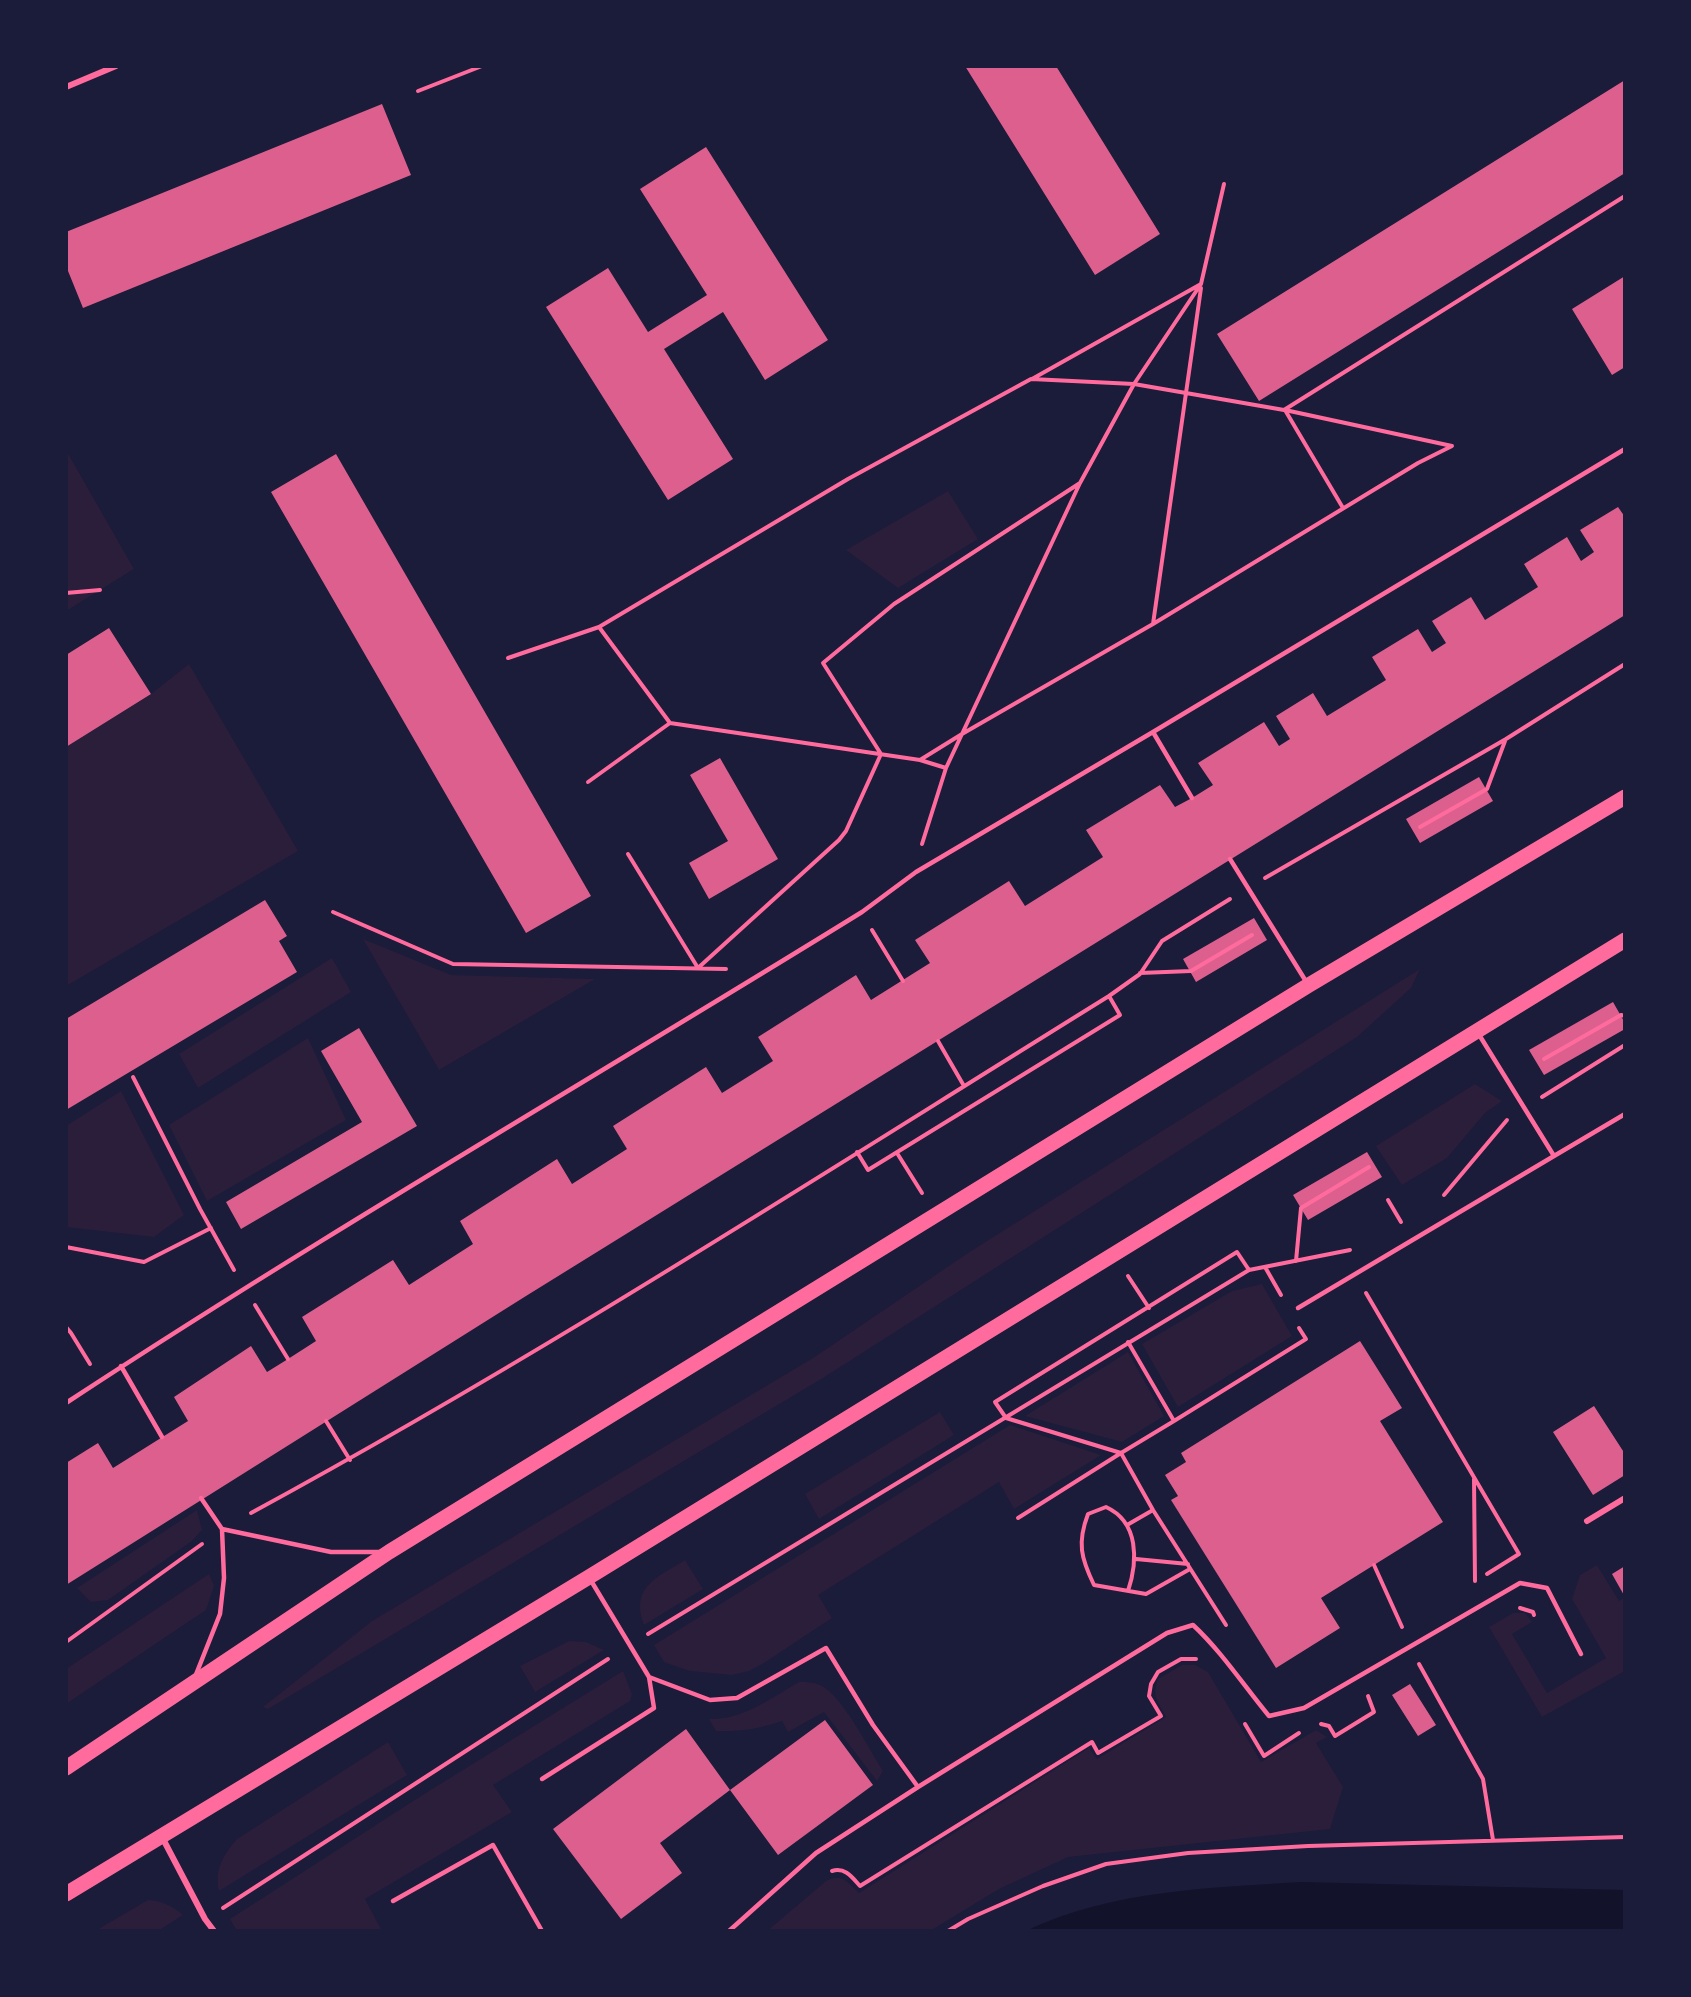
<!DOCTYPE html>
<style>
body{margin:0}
#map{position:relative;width:1691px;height:1997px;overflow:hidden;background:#1b1b3a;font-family:"IBM Plex Sans",sans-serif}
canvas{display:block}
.frame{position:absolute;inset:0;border:68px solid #1b1b3a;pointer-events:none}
</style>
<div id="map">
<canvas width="1691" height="1997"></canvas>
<div class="frame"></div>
</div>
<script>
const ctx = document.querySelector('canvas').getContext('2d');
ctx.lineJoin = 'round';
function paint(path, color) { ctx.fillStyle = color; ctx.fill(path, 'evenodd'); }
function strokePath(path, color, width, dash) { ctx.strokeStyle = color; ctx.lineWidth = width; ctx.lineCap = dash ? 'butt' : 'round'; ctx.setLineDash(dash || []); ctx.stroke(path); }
paint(new Path2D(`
 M66 450 134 569 66 611Z
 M948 491 978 539 898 588 846 550Z
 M189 664 298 851 66 986V747L151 694Z
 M363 939 451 975 595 979 439 1070Z
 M332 958 351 992 198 1088 179 1054Z
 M1420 969 1411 988 1357 1037 823 1378 268 1709 263 1707 372 1621 813 1358 971 1251Z
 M308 1038 346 1120 207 1201 169 1125Z
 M1475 1084 1502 1101 1485 1113 1447 1158 1402 1185 1376 1146Z
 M121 1091 184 1215 154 1237 66 1227V1126Z
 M1262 1284 1292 1336 1178 1407 1142 1344 1232 1291Z
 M1128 1352 1164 1416 1122 1442 1025 1416Z
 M940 1412 954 1435 819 1519 805 1494Z
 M1010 1425 1101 1455 1014 1509 999 1482 818 1595 832 1618 764 1663 749 1671 732 1675 690 1671 672 1665 664 1662 654 1645Z
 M197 1510 202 1530 192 1541 108 1600 91 1602 77 1588Z
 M685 1560 703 1589 644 1625C630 1586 657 1578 685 1560Z
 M1597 1565 1619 1601 1625 1597V1671L1542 1717 1489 1627 1513 1613H1525L1532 1622 1512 1634 1547 1693 1606 1658 1572 1599 1580 1575Z
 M209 1574 214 1586 206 1610 66 1704V1669Z
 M569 1641 586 1642 604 1650 535 1692 520 1666Z
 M1182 1665H1195L1208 1672 1261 1762 1316 1730 1327 1737 1316 1743 1343 1787 1330 1829 1068 1857 999 1889 930 1931H767L826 1881C842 1872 848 1883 859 1893L1089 1748 1097 1759 1166 1717C1159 1702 1151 1698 1158 1679Z
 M623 1671 632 1694 630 1701 493 1785 512 1812 365 1899 382 1931H237L230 1919 424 1794Z
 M799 1682C808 1682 814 1682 822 1686 843 1697 869 1749 883 1771L877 1781 824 1712 788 1732 782 1721C759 1729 740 1732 716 1731L709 1719C743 1720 771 1698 799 1682Z
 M388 1742 407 1775 219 1891C214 1870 223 1855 237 1839Z
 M148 1900C163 1901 172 1906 183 1915L158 1931H95Z`), '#2a1e3b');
paint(new Path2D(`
 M1301 1882 1625 1890V1931H1026C1111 1890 1209 1888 1301 1882Z`), '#12122b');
paint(new Path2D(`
 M965 66H1056L1160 234 1095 275Z
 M1625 80V173L1259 401 1217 334Z
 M382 104 411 175 83 308 66 266V232Z
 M706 147 828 340 765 380 723 312 664 349 733 459 668 500 546 307 608 268 648 332 707 295 640 189Z
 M1625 276V367L1612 375 1572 309Z
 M336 454 591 896 526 933 271 492Z
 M1618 507 1625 517V615L526 1296 66 1585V1463L98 1443 113 1468 188 1421 174 1397 251 1346 267 1372 288 1359 316 1341 302 1317 393 1260 409 1285 473 1244 460 1221 557 1159 572 1184 627 1149 613 1126 706 1067 722 1093 773 1061 758 1037 856 975 871 1000 930 963 915 940 1009 881 1025 906 1103 857 1086 830 1160 785 1175 807 1192 798 1213 785 1198 763 1264 722 1279 746 1290 739 1276 716 1313 693 1327 716 1386 680 1372 657 1418 629 1432 652 1446 643 1432 621 1471 597 1485 620 1538 587 1524 564 1567 537 1581 561 1594 552 1580 530Z
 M109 628 151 694 66 747V655Z
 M720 758 778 859 709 899 689 863 728 841 690 775Z
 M1479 777 1493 801 1420 843 1406 819Z
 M265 900 287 936 279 941 297 972 66 1110V1019Z
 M1254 918 1267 940 1196 982 1183 959Z
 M1613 1002 1625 1023V1029L1544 1075 1529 1050Z
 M359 1028 417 1126 241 1229 226 1202 362 1122 321 1051Z
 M1367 1152 1382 1177 1308 1220 1293 1195Z
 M1360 1341 1402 1408 1380 1421 1443 1522 1321 1598 1340 1628 1276 1668 1171 1500 1178 1496 1165 1475 1186 1462 1181 1453Z
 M1594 1406 1625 1454V1475L1593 1495 1553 1432Z
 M1625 1566V1597L1612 1574Z
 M1410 1684 1436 1725 1418 1736 1392 1695Z
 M825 1720 873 1785 778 1855 730 1790Z
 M686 1729 730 1790 660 1843 682 1873 621 1919 553 1829Z`), '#dd5f8e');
strokePath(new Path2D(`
 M418 91 482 66
 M1032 379 1201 284 1224 184
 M1285 410 1343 508
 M66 593 100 590
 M1153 624 1201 288
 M508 658 599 627
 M670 723 599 627 848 479 1031 379 1134 384 1284 410 1625 196
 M920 760 962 734 1153 624 1418 463 1452 446 1285 410
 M588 782 670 723 920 760 946 768
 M1420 827 1487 789 1505 741
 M922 844 946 768 1080 483
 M628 854 698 968 839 840 846 831 881 754 823 663 894 604 1080 483 1134 384 1201 284
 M1265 878 1506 739 1625 664
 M333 912 453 964 726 969
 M872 930 903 981
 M1140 973 1191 971 1252 935
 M938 1041 964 1086
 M1544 1059 1621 1015 1625 1016
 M133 1077 200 1209 234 1270
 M1542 1097 1625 1045
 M857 1152 868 1170 1120 1015 1109 996
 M897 1153 922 1193
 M1444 1195 1507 1120
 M1388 1200 1401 1222
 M66 1247 144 1262 211 1228
 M1296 1261 1301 1208 1369 1167
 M1265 1267 1281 1295
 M1128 1276 1149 1308
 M1366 1293 1519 1554 1487 1574
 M255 1305 288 1359
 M66 1327 71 1333 90 1364
 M1128 1342 1174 1421 1121 1453 1006 1418 995 1402 1237 1252 1249 1270
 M326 1421 350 1460
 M1174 1421 1306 1339 1299 1328
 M1474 1479 1475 1581
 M251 1513C544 1354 825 1172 1109 996L1140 974 1162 941 1230 899
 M1018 1518 1121 1453 1153 1510 1226 1625
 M1127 1525 1153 1510
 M1136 1559 1188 1564
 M1374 1565 1402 1627
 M1128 1591C1138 1561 1139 1522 1106 1507L1088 1514C1077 1543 1081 1558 1094 1585L1146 1594 1190 1569
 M1520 1608 1533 1612 1534 1615
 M648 1634 1249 1270 1350 1250
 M66 1642 202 1544
 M1419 1664 1483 1779 1493 1840
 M1245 1724 1264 1756 1299 1733
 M1321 1724 1329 1726 1335 1736 1374 1712 1368 1696
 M832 1871C845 1867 852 1877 860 1886L1092 1742 1098 1753 1161 1716 1149 1696 1151 1684 1158 1672 1181 1659H1196
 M223 1908 608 1659
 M948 1931 968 1919 1043 1886 1106 1864 1188 1853 1308 1846 1625 1837`), '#ff6b9d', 4);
strokePath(new Path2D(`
 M1153 732 1192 798
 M1230 859 1307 983
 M1554 1156 1625 1114
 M1298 1308 1554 1156 1478 1033
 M121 1366 162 1437
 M66 1403C326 1232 597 1076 862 912L916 872 1153 732 1625 449
 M222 1529 331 1552H380
 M590 1579 649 1677 710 1700 737 1698 826 1648 873 1725 918 1787 816 1853 729 1931
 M195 1677 220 1614 224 1578 222 1529 201 1498
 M542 1779 654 1708 649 1677
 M918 1787 1167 1633 1193 1625C1222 1652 1244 1686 1269 1716L1304 1708 1520 1583 1547 1588 1581 1654
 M393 1901 493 1845 542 1931`), '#ff6b9d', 4.5);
strokePath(new Path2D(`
 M66 87 116 66
 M1587 1521 1625 1498
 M162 1837 205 1919 214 1931`), '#ff6b9d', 6);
strokePath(new Path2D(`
 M66 1768 389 1552 1309 985 1625 797
 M66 1894 589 1577 1625 940`), '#ff6b9d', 15);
</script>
